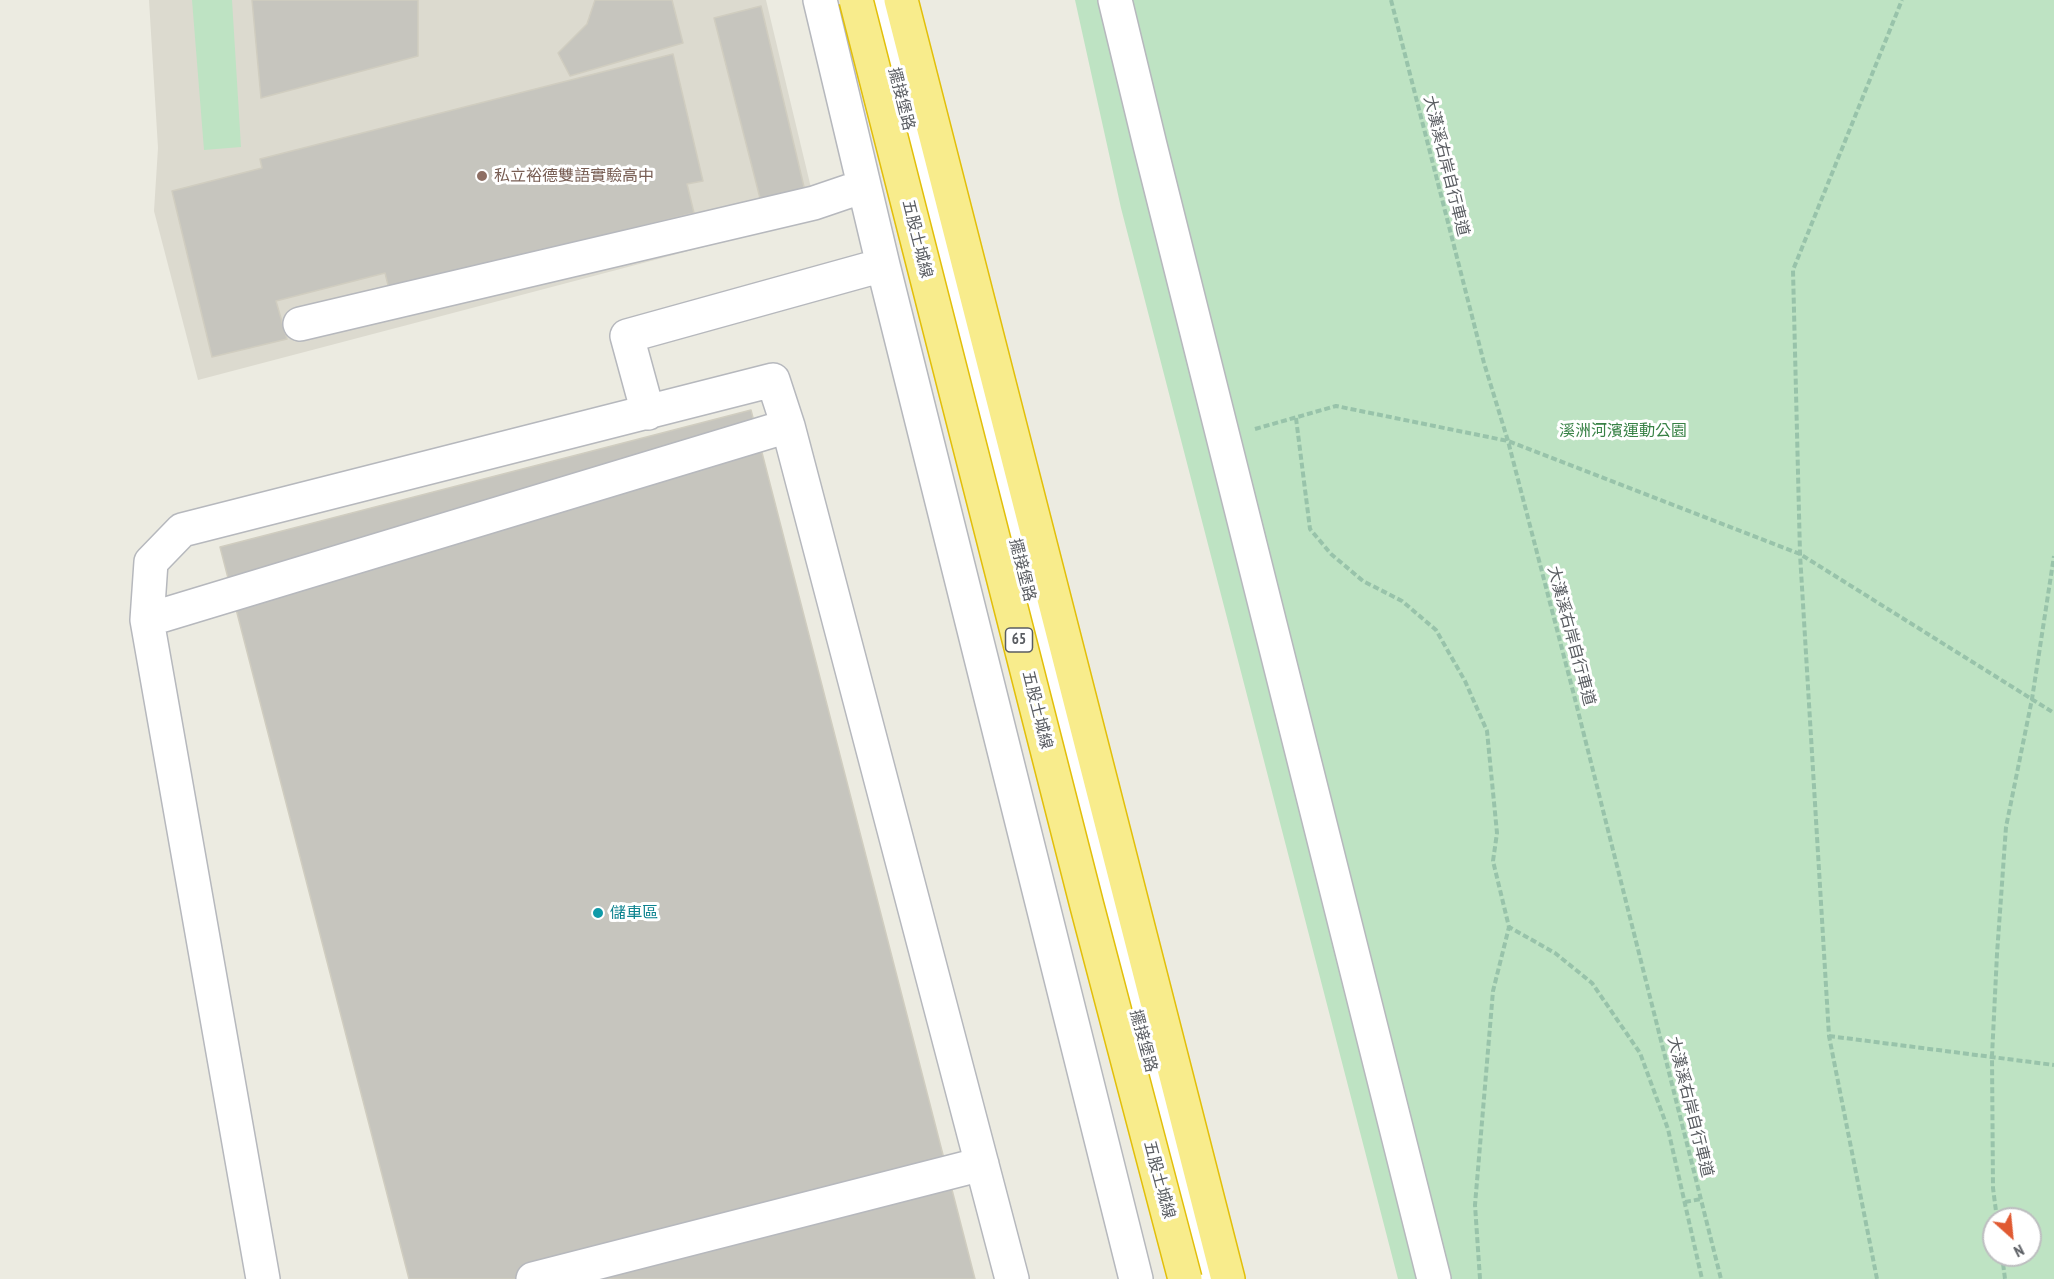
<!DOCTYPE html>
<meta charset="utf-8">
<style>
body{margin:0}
#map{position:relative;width:2054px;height:1279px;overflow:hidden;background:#ecebe1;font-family:"PT Sans Narrow",sans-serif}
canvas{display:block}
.north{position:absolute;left:1982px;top:1207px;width:60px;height:60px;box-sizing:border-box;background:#fff;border:2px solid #bdbec0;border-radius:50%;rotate:153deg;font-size:16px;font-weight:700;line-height:24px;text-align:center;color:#595c61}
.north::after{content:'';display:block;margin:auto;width:21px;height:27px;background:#e05a32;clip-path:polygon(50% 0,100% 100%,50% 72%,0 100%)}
</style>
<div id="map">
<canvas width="2054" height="1279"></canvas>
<div class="north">N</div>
</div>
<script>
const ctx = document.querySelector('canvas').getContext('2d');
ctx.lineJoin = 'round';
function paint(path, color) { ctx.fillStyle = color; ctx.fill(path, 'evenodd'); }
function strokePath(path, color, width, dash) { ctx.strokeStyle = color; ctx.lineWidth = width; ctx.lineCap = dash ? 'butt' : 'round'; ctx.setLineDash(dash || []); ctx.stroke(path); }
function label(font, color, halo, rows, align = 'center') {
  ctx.font = font + ' "PT Sans Narrow","Noto Sans TC",sans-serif'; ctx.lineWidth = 6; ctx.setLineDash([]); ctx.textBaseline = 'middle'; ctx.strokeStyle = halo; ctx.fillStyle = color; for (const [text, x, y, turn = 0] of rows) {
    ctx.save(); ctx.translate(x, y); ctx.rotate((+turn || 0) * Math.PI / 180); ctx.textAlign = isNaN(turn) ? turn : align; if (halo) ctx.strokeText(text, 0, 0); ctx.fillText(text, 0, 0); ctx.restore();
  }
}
paint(new Path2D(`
 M149 0H766L818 217 198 380 154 211 158 148Z`), '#dcdacf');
paint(new Path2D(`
 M192 0H232L241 147 204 150Z
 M1075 0H2054V1279H1398L1121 208ZM1994 1219H2030V1255H1994Z`), '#bee3c3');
const building = new Path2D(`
 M252 0H418V56L261 98Z
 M595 0H672L683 43 570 76 558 53 587 24Z
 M761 6 805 191 761 202 714 18Z
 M673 54 703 181 687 184 694 213 389 289 385 273 276 301 287 339 212 357 172 191 262 168 260 159Z
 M751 410 975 1279H409L220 547Z`);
paint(building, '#c6c5be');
strokePath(building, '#d0cdc0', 1.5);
const minor = new Path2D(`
 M820 0 883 265 1136 1279
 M876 0 1091 848 1206 1279
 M1115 0 1150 145 1434 1279
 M300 324 814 203 864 186
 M648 413 627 336 883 265
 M147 620 788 426
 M263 1279 147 620 151 562 182 530 773 380 788 426 1012 1279
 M533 1279 982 1164`);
const highway = new Path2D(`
 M901 0 1228 1279`);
strokePath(minor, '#b6b8bd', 36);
strokePath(highway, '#e2bf0a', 36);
strokePath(new Path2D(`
 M1391 0 1484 363 1508 441 1575 699 1721 1279
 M1296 418 1310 529 1331 554 1363 581 1402 601 1436 630 1465 681 1487 731 1497 833 1493 861 1509 927 1555 953 1592 983 1640 1053 1668 1129 1702 1279
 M1255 429 1336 406 1508 441 1800 554 2054 713
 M1829 1036 2054 1065
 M1685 1202 1701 1199
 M1997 1219 1993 1188 1992 1056 1997 954 2006 827 2032 699 2054 556
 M2002 1255 2005 1279
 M1480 1279 1475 1205 1493 991 1509 927
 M1877 1279 1829 1036 1800 554 1793 270 1902 0`), '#98c3aa', 4, [6, 3]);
strokePath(minor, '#fff', 33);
strokePath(highway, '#f8ec8c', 33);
const highwayBridge = new Path2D(`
 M856 0 1087 906 1185 1279`);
strokePath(highwayBridge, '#e2bf0a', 36, []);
strokePath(highwayBridge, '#f8ec8c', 33);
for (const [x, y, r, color] of [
 [482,176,6,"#8d6e63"],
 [598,913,6,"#0f9aa8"]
]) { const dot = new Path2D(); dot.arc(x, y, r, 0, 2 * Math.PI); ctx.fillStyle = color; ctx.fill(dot); strokePath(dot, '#fff', 2); }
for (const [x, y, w] of [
 [1019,640,27]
]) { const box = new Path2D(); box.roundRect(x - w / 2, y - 12, w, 24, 4.5); ctx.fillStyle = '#fff'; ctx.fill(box); strokePath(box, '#595c61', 1.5); }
label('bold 15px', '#595c61', null, [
 ["65",1019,640]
]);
label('16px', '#595c61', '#fff', [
 ["擺接堡路",901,99,76],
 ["大漢溪右岸自行車道",1446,166,76],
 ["五股土城線",917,239,76],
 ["擺接堡路",1022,570,76],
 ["大漢溪右岸自行車道",1571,636,75],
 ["五股土城線",1037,710,76],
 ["擺接堡路",1143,1041,75],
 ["大漢溪右岸自行車道",1690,1107,76],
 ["五股土城線",1159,1180,75]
]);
label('16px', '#785e54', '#fff', [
 ["私立裕德雙語實驗高中",494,176]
], 'left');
label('16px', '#388246', '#fff', [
 ["溪洲河濱運動公園",1623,431]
]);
label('16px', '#0d838f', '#fff', [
 ["儲車區",610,913]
], 'left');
</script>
